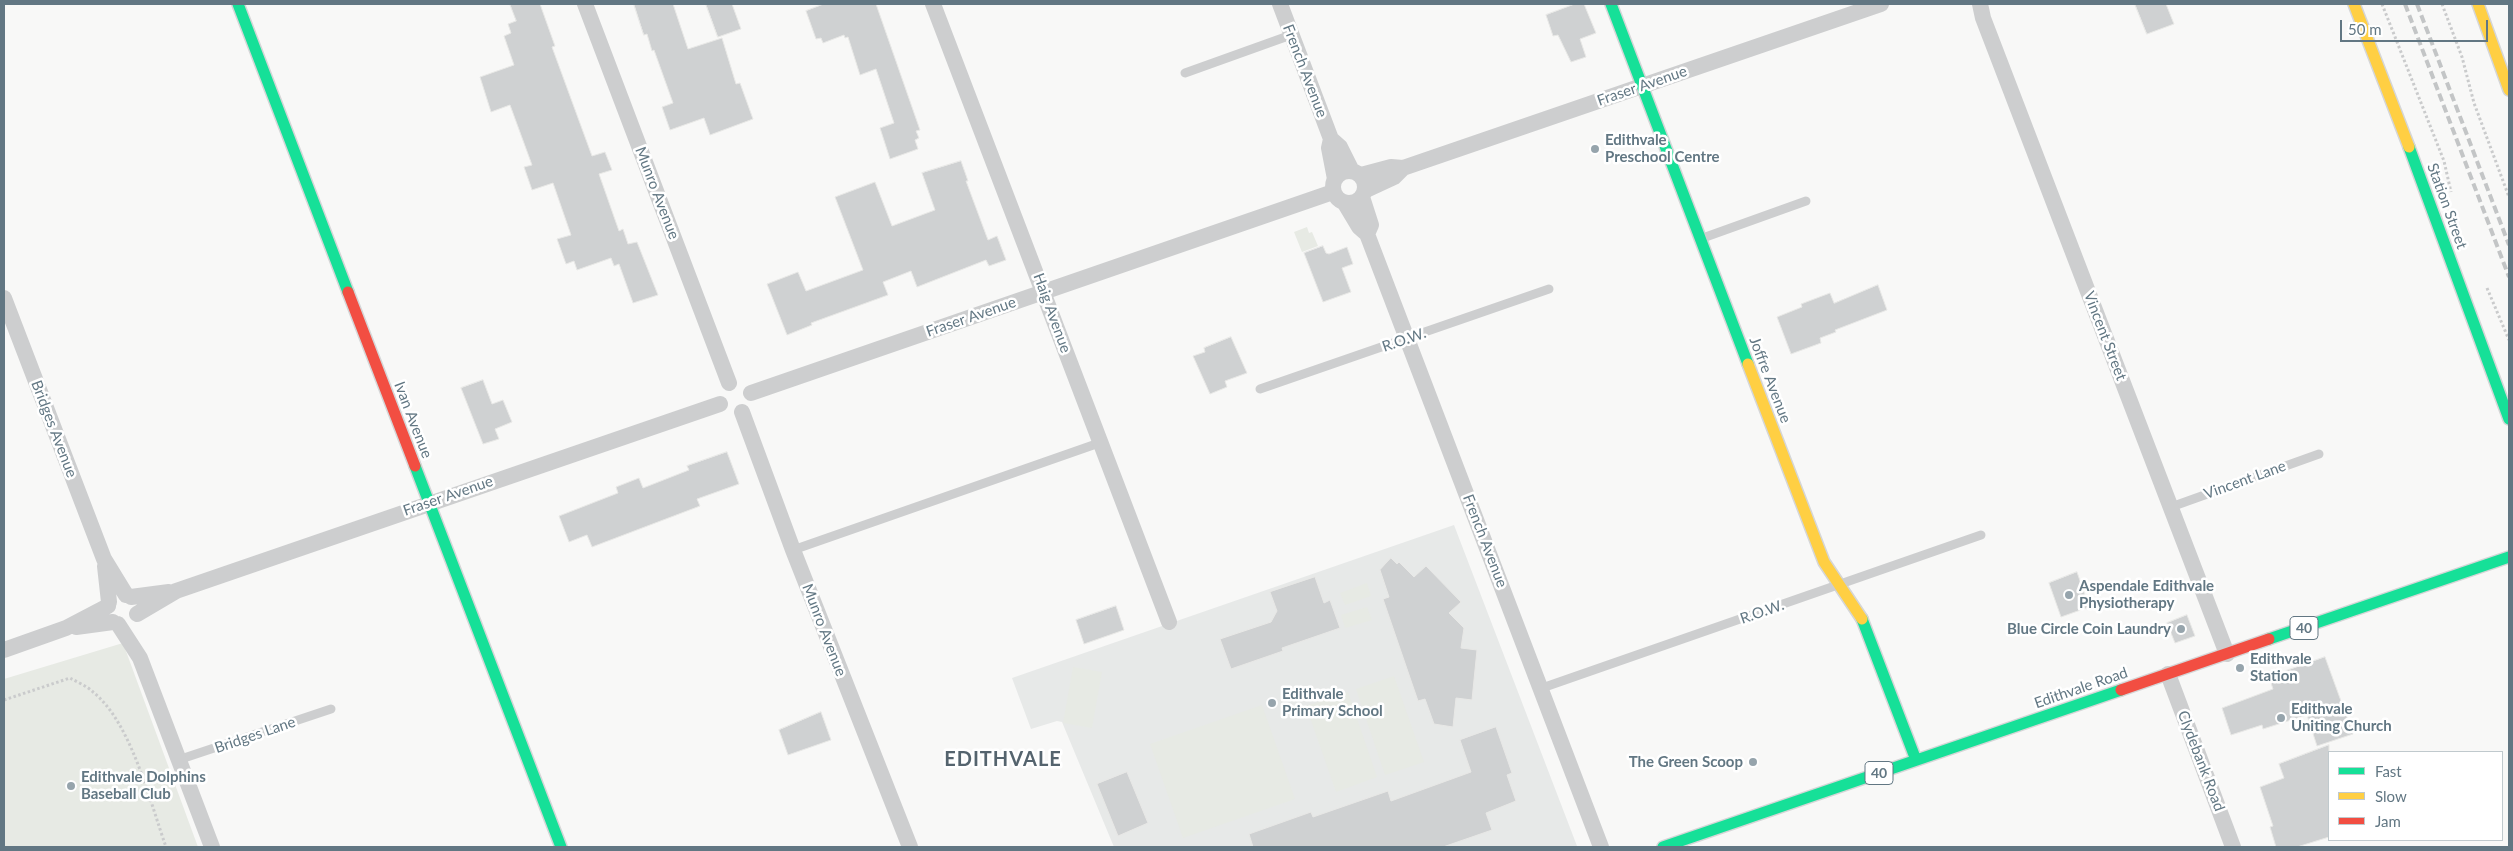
<!DOCTYPE html>
<style>
body{margin:0}
#map{position:relative;width:2513px;height:851px;overflow:hidden;background:#f8f8f7;font-family:Lato,sans-serif}
canvas{display:block}
.frame{position:absolute;inset:0;border:5px solid #627783;pointer-events:none}
.legend{position:absolute;left:2328px;top:751px;width:175px;height:90px;box-sizing:border-box;background:#fff;border:1px solid #c0c9cd;margin:0;padding:6px 9px;list-style:none;font-size:15px;color:#627783}
.legend li{display:flex;align-items:center;gap:10px;height:25px}
.legend b{width:25px;border:1px solid #c0c9cd}
.scale{position:absolute;left:2340px;top:20px;width:148px;height:22px;box-sizing:border-box;border:2px solid #627783;border-top:0;padding-left:6px;font-size:15px;line-height:18px;white-space:nowrap;color:#627783;-webkit-text-stroke:4px #fff;paint-order:stroke}
</style>
<div id="map">
<canvas width="2513" height="851"></canvas>
<div class="frame"></div>
<ul class="legend">
<li><b style="height:6px;background:#16e098"></b>Fast</li>
<li><b style="height:6px;background:#ffcf43"></b>Slow</li>
<li><b style="height:6px;background:#f24e42"></b>Jam</li>
</ul>
<div class="scale">50 m</div>
</div>
<script>
const ctx = document.querySelector('canvas').getContext('2d');
ctx.lineJoin = 'round';
function paint(path, color) { ctx.fillStyle = color; ctx.fill(path, 'evenodd'); }
function strokePath(path, color, width, dash) { ctx.strokeStyle = color; ctx.lineWidth = width; ctx.lineCap = dash ? 'butt' : 'round'; ctx.setLineDash(dash || []); ctx.stroke(path); }
function label(font, color, halo, rows, align = 'center') {
  ctx.font = font + ' Lato,sans-serif'; ctx.lineWidth = 5; ctx.setLineDash([]); ctx.textBaseline = 'middle'; ctx.strokeStyle = halo; ctx.fillStyle = color; for (const [text, x, y, turn = 0] of rows) {
    ctx.save(); ctx.translate(x, y); ctx.rotate((+turn || 0) * Math.PI / 180); ctx.textAlign = isNaN(turn) ? turn : align; if (halo) ctx.strokeText(text, 0, 0); ctx.fillText(text, 0, 0); ctx.restore();
  }
}
paint(new Path2D(`
 M1454 525 1577 846 1114 847 1062 722 1057 721 1031 729 1012 678Z`), '#e7e9e8');
paint(new Path2D(`
 M1307 227 1309 233 1312 232 1318 246 1302 252 1294 232Z
 M1367 583 1371 596 1345 605 1340 593Z
 M1367 607 1372 620 1345 628 1341 615Z
 M123 643 198 847H4V679Z
 M1073 667 1102 672 1092 728 1063 723Z
 M1394 676 1424 762 1385 775 1356 689Z
 M1348 692 1377 777 1336 792 1306 706Z
 M1262 705 1295 799 1183 838 1150 744Z`), '#e7eae4');
const building = new Path2D(`
 M510 4H540L555 46 552 47 592 156 605 152 612 170 599 174 619 231 623 229 628 244 637 242 658 295 633 303 619 264 614 266 611 258 577 270 574 261 566 264 557 239 571 235 553 183 532 190 524 167 532 165 510 105 491 112 480 77 514 65 504 36 511 33 508 24 516 21Z
 M634 4H673L688 49 722 38 736 84 740 83 753 119 710 135 704 118 670 130 662 107 673 103 654 50 652 51 647 34 644 35Z
 M706 4H732L741 29 718 37Z
 M824 4H876L920 130 916 131 919 138 915 140 918 149 890 159 880 128 894 123 876 69 860 75 848 37 845 38 844 35 823 43 821 38 816 39 806 11Z
 M1575 4H1584L1596 33 1580 39 1586 57 1571 62 1558 35 1553 36 1546 15Z
 M2135 4H2166L2174 24 2147 34Z
 M961 161 968 181H966L988 240 997 236 1006 260 989 266 986 260 917 287 911 271 883 282 888 295 811 323 812 325 787 335 767 284 798 272 806 291 863 270 835 197 875 182 892 226 935 210 922 173Z
 M1323 246 1326 253 1329 254 1347 247 1353 264 1342 268 1351 292 1323 302 1304 253Z
 M1878 285 1887 310 1835 330 1836 332 1820 338 1821 343 1791 354 1777 317 1802 307 1801 304 1830 293 1834 303Z
 M1231 337 1247 373 1225 381 1227 387 1210 394 1193 356 1205 352 1204 348Z
 M483 380 492 404 503 400 512 422 495 429 499 439 483 444 461 388Z
 M727 452 739 484 697 499 700 506 592 547 587 535 569 542 559 516 618 493 616 487 639 478 643 488 689 470 687 466Z
 M1391 558 1397 564 1399 562 1414 577 1426 566 1461 602 1449 613 1464 628 1461 648 1477 650 1472 700 1456 698 1453 727 1434 724 1425 699 1418 701 1383 599 1389 597 1380 570Z
 M2077 572 2089 607 2061 617 2049 583Z
 M1315 577 1324 603 1330 600 1340 628 1282 648 1283 651 1231 669 1220 639 1271 622 1277 611 1270 592Z
 M1116 606 1124 630 1084 644 1076 620Z
 M2187 615 2195 636 2175 643 2167 623Z
 M2325 657 2353 734 2317 746 2307 715 2263 729 2262 725 2231 735 2222 708 2273 689 2269 677Z
 M821 712 831 740 788 755 779 730Z
 M1496 727 1512 773 1507 775 1516 801 1486 813 1492 830 1443 847H1253L1249 834 1311 812 1313 817 1388 791 1391 801 1471 772 1460 740Z
 M2329 745V837L2297 847H2276L2270 827 2273 826 2260 787 2284 778 2279 764Z
 M1127 772 1148 823 1118 836 1097 784Z`);
paint(building, '#cfd1d2');
strokePath(building, '#e8e8e6', 1);
const fast = new Path2D(`
 M238 4 348 292
 M1611 4 1748 364
 M2409 147 2509 419
 M415 466 561 847
 M1862 619 1916 760
 M2269 639 2509 557
 M1663 847 2121 690`);
const slow = new Path2D(`
 M2354 4 2409 147
 M2478 4 2509 90
 M1748 364 1824 562 1862 619`);
const jam = new Path2D(`
 M348 292 415 466
 M2121 690 2269 639`);
strokePath(fast, '#d5d6d7', 14);
strokePath(slow, '#d5d6d7', 14);
strokePath(jam, '#d5d6d7', 14);
strokePath(new Path2D(`
 M2382 4 2444 161 2451 192
 M2442 4 2462 57 2474 103 2509 197
 M2487 288 2509 340
 M4 700 70 678C77 682 87 686 93 692 131 722 150 802 166 847`), '#cacbcc', 3, [2.5, 2.5]);
strokePath(new Path2D(`
 M1185 73 1291 35
 M1700 239 1806 201
 M1260 389 1549 289
 M2171 507 2319 454
 M793 550 1099 443
 M1542 688 1981 535
 M178 760 331 709`), '#cdcecf', 9);
strokePath(new Path2D(`
 M585 4 729 383
 M933 4 1169 622
 M1280 4 1331 139 1340 147 1352 171
 M1980 4 1983 18 2227 654
 M1331 139 1329 148 1335 179
 M1333 187a16 16 0 1 1 32 0a16 16 0 1 1-32 0Z
 M1361 175 1391 167 1403 168
 M1366 190 1394 177 1403 168 1881 4
 M1362 197 1371 225 1367 234
 M1344 202 1359 227 1367 234 1601 847
 M4 298 104 559 126 595
 M751 393 1333 192
 M742 412 793 550 910 847
 M105 566 109 602
 M131 597 169 592
 M137 614 176 591 720 404
 M118 624 140 658 212 847
 M76 627 113 622
 M4 650 66 628 108 606
 M2168 674 2233 847`), '#cdcecf', 16);
strokePath(fast, '#16e098', 11);
strokePath(slow, '#ffcf43', 11);
strokePath(jam, '#f24e42', 11);
strokePath(new Path2D(`
 M2405 4 2509 277
 M2417 4 2509 245`), '#c3c5c6', 4, [8, 4]);
for (const [x, y, r, color] of [
 [1595,149,5,"#96a4ac"],
 [2069,595,5,"#96a4ac"],
 [2181,629,5,"#96a4ac"],
 [2240,668,5,"#96a4ac"],
 [1272,703,5,"#96a4ac"],
 [2281,718,5,"#96a4ac"],
 [1753,762,5,"#96a4ac"],
 [71,786,5,"#96a4ac"]
]) { const dot = new Path2D(); dot.arc(x, y, r, 0, 2 * Math.PI); ctx.fillStyle = color; ctx.fill(dot); strokePath(dot, '#fff', 2); }
for (const [x, y, w] of [
 [2304,628,28],
 [1879,773,28]
]) { const box = new Path2D(); box.roundRect(x - w / 2, y - 11.5, w, 23, 4); ctx.fillStyle = '#fff'; ctx.fill(box); strokePath(box, '#627783', 1); }
label('bold 14px', '#627783', null, [
 ["40",2304,628],
 ["40",1879,773]
]);
label('15px', '#627783', '#fff', [
 ["French Avenue",1305,71,69],
 ["Fraser Avenue",1642,86,-19],
 ["Munro Avenue",657,193,69],
 ["Station Street",2447,206,70],
 ["Haig Avenue",1052,313,70],
 ["Fraser Avenue",971,317,-19],
 ["Vincent Street",2105,336,69],
 ["R.O.W.",1404,340,-19],
 ["Joffre Avenue",1770,380,69],
 ["Ivan Avenue",413,420,69],
 ["Bridges Avenue",54,429,69],
 ["Vincent Lane",2245,480,-20],
 ["Fraser Avenue",448,496,-19],
 ["French Avenue",1485,541,69],
 ["R.O.W.",1762,612,-19],
 ["Munro Avenue",824,630,69],
 ["Edithvale Road",2081,688,-19],
 ["Bridges Lane",255,735,-19],
 ["Clydebank Road",2201,761,69]
]);
label('bold 15px', '#627783', '#fff', [
 ["Edithvale",1605,140],
 ["Preschool Centre",1605,157],
 ["Aspendale Edithvale",2079,586],
 ["Physiotherapy",2079,603],
 ["Blue Circle Coin Laundry",2171,629,"right"],
 ["Edithvale",2250,659],
 ["Station",2250,676],
 ["Edithvale",1282,694],
 ["Primary School",1282,711],
 ["Edithvale",2291,709],
 ["Uniting Church",2291,726],
 ["The Green Scoop",1743,762,"right"],
 ["Edithvale Dolphins",81,777],
 ["Baseball Club",81,794]
], 'left');
ctx.letterSpacing = '1px';
label('bold 20px', '#55646e', '#fff', [
 ["EDITHVALE",1003,760]
]);
ctx.letterSpacing = '0px';
</script>
